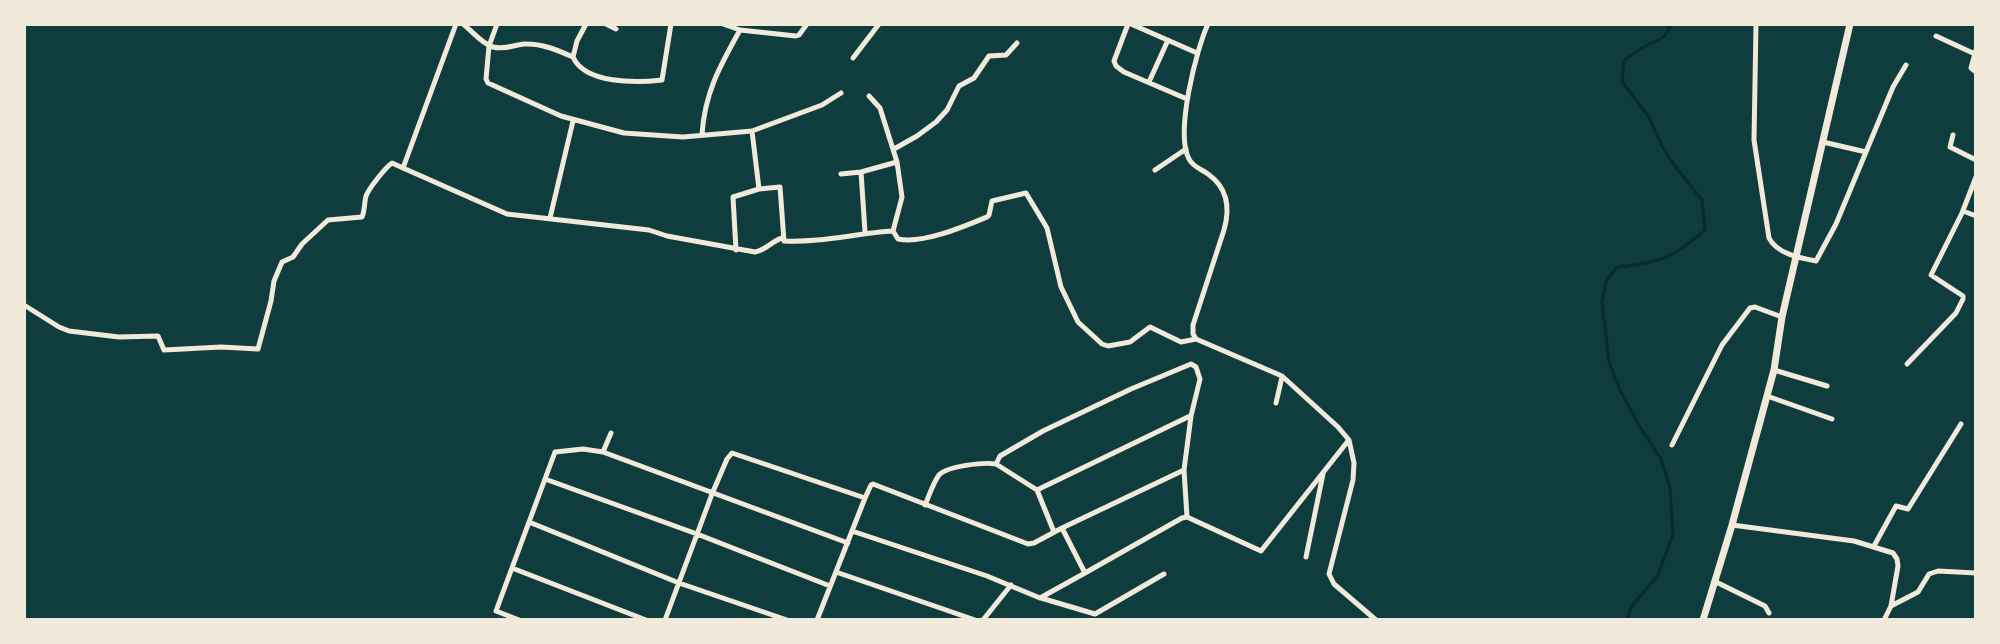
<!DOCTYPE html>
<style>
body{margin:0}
#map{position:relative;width:2000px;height:644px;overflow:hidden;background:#0f3d3e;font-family:"Golos Text",sans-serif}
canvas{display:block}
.frame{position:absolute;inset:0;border:26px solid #f1e9da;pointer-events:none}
</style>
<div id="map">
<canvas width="2000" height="644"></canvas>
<div class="frame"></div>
</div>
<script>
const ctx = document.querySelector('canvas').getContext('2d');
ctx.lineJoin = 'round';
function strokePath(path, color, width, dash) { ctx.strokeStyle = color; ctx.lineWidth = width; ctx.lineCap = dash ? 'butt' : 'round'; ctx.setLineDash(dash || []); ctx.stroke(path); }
strokePath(new Path2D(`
 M1627 620 1631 607 1658 575 1673 534 1670 488 1661 459 1640 427 1620 390 1609 362 1602 302 1606 281 1617 267C1659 263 1673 258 1705 230L1702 200 1675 166 1663 148 1649 117 1622 82 1624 60 1642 48 1664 37 1672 24`), '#0a2a2b', 3);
strokePath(new Path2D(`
 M463 24C472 31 482 44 493 47 505 50 513 45 524 44 541 43 557 50 573 57L577 41 586 24
 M497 24 489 46 486 79 488 83 561 116 624 133 683 137 752 131 759 189 733 197 736 250
 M606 24 616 29
 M723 24 740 30 796 36 799 35 807 24
 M1128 24 1114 61 1116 66 1124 72 1187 99
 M1131 24 1197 53
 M1756 24 1754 140 1769 238C1777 254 1800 258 1816 261L1836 224 1893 87 1906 65
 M1936 36 1975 54
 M1976 50 1971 68 1976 72
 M573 57C585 84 636 83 662 80L671 24
 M853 58 879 24
 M1149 82 1168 40
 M752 131 822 105 841 93
 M702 134C705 92 720 66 740 30
 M1953 135 1950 147 1976 160
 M1823 142 1866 152
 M894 149 917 136 936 122 947 110 959 86 974 78 989 56 1006 55 1017 43
 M403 168 507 214 649 230 667 236 755 252C766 250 772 241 782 238
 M1155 170 1186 149
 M861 172 865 232
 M841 174 861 172 897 162 880 108 869 96
 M759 189 780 187 784 241C821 243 857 233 893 231L902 197 897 162
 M1963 211 1976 216
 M550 218 573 121
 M893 231 898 239C923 244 963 227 987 217L989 215 992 201 1026 193 1047 228 1061 287 1078 322 1102 344 1108 346 1130 342 1150 327 1181 342 1196 339 1282 376 1338 427 1349 440 1354 463 1353 480 1329 574 1334 584 1376 620
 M24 305 59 327 69 331 119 337 158 336 164 350 221 347 258 349 271 301 274 281 282 262 293 257 302 244 328 220 362 217C365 210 364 204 366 196 369 188 386 167 392 163L403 168 456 24
 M1196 339 1193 334V325L1224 230C1230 209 1228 188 1208 174 1201 169 1193 167 1189 159 1175 133 1196 50 1208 24
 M1907 364 1956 313 1963 299V296L1931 275 1962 213 1976 177
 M1774 370 1827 386
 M1767 396 1832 419
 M1276 403 1282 377
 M1672 445 1722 345 1750 308 1755 307 1782 317
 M603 452 611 433
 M545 479 697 534 830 586
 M1037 490 1190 416
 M865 498 871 485 873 484 1028 544 1034 543 1062 528 1184 470
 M925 505C929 496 933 483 939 475 947 466 984 462 996 464
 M529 522 679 583 787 620
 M1732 525 1854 541 1893 553 1897 559 1898 566 1891 606 1884 620
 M1062 528 1085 573 1182 518 1187 517 1261 551 1348 441
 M852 531 987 576 1040 598 1085 573
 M1054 532 1037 490 996 464 1000 456 1043 431 1131 389 1191 364 1196 367 1200 379 1191 416 1184 470 1187 517
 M1874 546 1896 506 1908 509 1961 424
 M1306 557 1323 474
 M512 568 646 620
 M836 572 975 620
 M1714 581 1765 606 1769 613
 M1041 598 1095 614 1164 574
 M1891 606 1918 592 1929 574 1938 571 1976 573
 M519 620 496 611 555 452 583 449 603 452 848 543
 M665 620 712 494 727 459 732 453 865 498 817 620
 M983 620 1011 585`), '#f1e9da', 5);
strokePath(new Path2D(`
 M1703 620 1732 525 1774 370 1782 317 1850 24`), '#f1e9da', 7);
</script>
